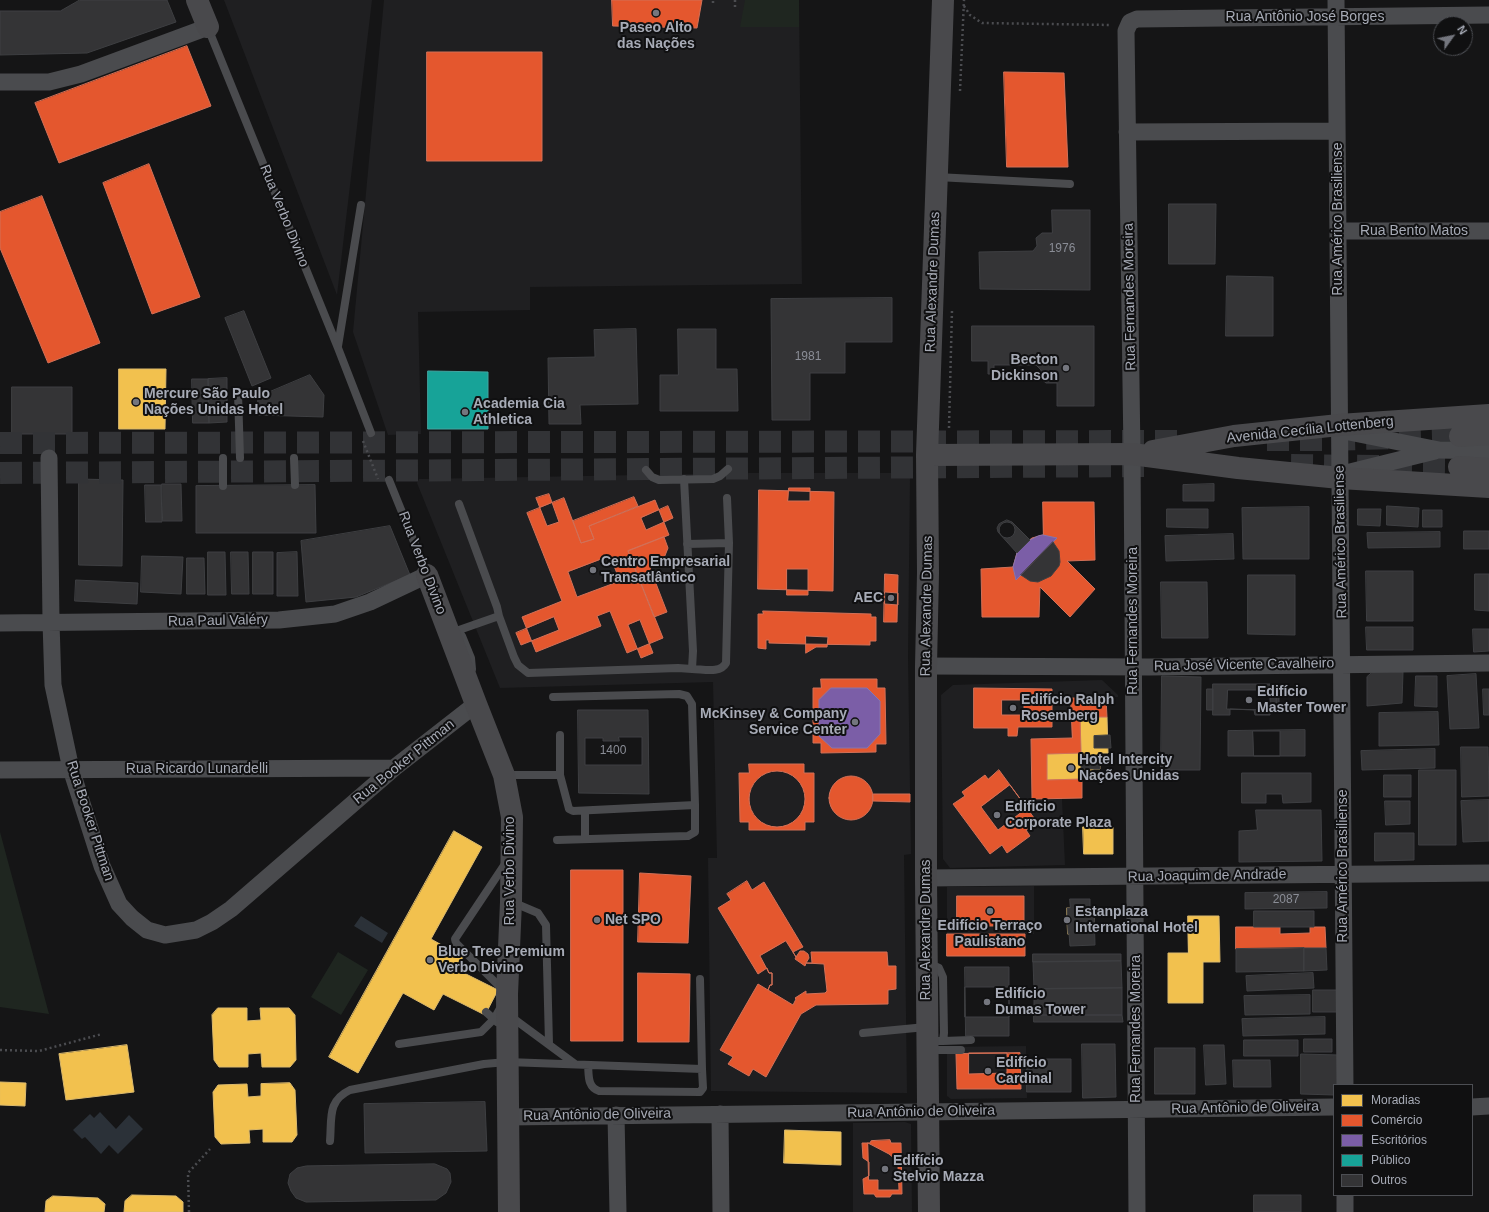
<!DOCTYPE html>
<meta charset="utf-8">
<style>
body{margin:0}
#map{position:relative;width:1489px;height:1212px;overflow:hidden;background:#151516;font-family:Arial,sans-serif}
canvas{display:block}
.legend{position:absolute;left:1333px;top:1084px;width:140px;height:112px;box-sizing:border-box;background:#101011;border:1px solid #4c4e53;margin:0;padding:5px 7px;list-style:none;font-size:12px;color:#a7abb6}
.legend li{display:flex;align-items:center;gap:8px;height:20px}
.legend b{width:20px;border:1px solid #4c4e53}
.north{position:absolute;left:1433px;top:16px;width:40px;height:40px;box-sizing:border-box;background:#101011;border:1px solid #4c4e53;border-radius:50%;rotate:57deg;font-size:11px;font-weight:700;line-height:16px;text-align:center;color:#a7abb6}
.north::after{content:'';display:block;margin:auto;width:14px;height:18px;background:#74767e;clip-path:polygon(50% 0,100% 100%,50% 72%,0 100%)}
</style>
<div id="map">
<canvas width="1489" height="1212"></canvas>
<ul class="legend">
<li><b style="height:11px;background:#f2c14e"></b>Moradias</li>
<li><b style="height:11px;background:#e4572e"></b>Comércio</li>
<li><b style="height:11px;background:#7b5ea7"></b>Escritórios</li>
<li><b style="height:11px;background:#17a398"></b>Público</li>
<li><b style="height:11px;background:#343436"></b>Outros</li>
</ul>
<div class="north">N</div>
</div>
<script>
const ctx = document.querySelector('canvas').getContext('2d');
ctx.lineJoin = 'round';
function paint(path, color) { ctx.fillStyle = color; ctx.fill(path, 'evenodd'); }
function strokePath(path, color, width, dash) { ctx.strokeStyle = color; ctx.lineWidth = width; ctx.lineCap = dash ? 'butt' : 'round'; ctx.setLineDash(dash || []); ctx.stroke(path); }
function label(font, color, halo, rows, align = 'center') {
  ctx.font = font + ' Arial,sans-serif'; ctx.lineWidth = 4; ctx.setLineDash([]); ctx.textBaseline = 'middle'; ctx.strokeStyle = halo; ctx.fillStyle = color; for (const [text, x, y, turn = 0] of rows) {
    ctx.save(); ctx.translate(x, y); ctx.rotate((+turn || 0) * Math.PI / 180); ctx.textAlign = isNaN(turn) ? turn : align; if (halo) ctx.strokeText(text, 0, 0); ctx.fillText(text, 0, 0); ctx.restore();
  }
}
paint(new Path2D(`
 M224 0H372L337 295Z
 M384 0H799L802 284 530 287V310L418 312 421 434 388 435 353 332Z
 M749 473H901L910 477 908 657 911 854 904 855 907 1093 711 1091 708 858H717L713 682 500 688 417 483 419 479H421Z
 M1102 680 1118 695V697L1071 698 1072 738 1031 739 1032 799H1062L1065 865 950 868 943 859 941 695 953 685Z
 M1034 886V934H947V887Z
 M1026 1046 1027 1098 951 1099 947 1096V1047Z
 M905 1122 911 1124 912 1212H853V1123Z`), '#1f1f21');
paint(new Path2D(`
 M745 0H799V27H740Z
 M0 832 49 1014 0 1007Z
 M338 952 368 970 341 1015 311 997Z`), '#1f2620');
paint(new Path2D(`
 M361 916 388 933 382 943 354 926Z
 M100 1112 116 1129 129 1115 143 1129 118 1154 109 1145 101 1154 85 1137 82 1139 73 1130 90 1114 94 1118Z`), '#2b3138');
const homes = new Path2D(`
 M119 369H166L165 429H119Z
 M1080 717H1107L1108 753H1100V769H1093V779L1047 780V754L1081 753Z
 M1083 827H1113V854H1084Z
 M454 831 482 847 431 939 463 957 456 969 498 990 485 1015 443 994 434 1010 403 993 358 1073 329 1057Z
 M1067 908H1091L1094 911V933L1068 934Z
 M1188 916H1219L1220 962H1203V1003H1168V953H1188Z
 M218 1008H247V1021L261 1020 260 1008H289L295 1015 296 1060 290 1067H262L261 1053 248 1054V1067H219L214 1060 212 1015Z
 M127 1045 134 1092 66 1100 59 1054Z
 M0 1082 26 1083 25 1106 0 1105Z
 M290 1083 295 1090 297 1135 292 1142H263V1129L249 1130 250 1143 221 1144 215 1137 213 1092 218 1085 247 1084 248 1097 261 1096V1084Z
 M785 1130 841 1132V1165L784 1163Z
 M132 1195 176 1196 183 1202V1212H124L125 1201Z
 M53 1196 98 1198 105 1204 104 1212H45L46 1201Z`);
paint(homes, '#f2c14e');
strokePath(homes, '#dcba6d', 1);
const shops = new Path2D(`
 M612 0H702L697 28 613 26Z
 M187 46 211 106 59 163 35 103Z
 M427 52H542V161H427Z
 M1004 72 1064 73 1068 167H1007Z
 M149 164 200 297 152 314 103 183Z
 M42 196 100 343 48 363 0 248V212Z
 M789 488H810V501H788Z
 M759 490 834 492 833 591 758 589Z
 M549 494 559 522 547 526 536 498Z
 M634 497 638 506 589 526 594 539 581 543 573 521Z
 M564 498 581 543 594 539 589 526 655 500 669 535 628 551 663 638 627 653 610 611 597 616 601 626 536 652 522 617 562 601 527 513Z
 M1043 502H1094L1095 560 1067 561 1095 589 1070 617 1040 587 1039 617H982L981 569 1013 567 1017 553 1022 546 1032 538 1043 535Z
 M668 506 673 518 646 530 641 518Z
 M664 537 668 548 662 563 650 568 667 612 654 617 628 551Z
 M610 556 620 581 577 597 568 572Z
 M787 569H808V595H787Z
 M885 574 898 575 897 622H884Z
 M885 592 898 593V605L885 604Z
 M763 611 871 614V617H876V641H870V645L806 644 769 643V640H766V649L758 648V614H763Z
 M554 617 559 630 521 645 516 633Z
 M640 620 653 653 641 658 628 625Z
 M806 636 828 637 827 647H816L806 653Z
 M821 679H877V688H885L886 744H876V752L821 753V743H813V688H821Z
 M974 688 1052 689V727H1018L1017 736H1008V728H974Z
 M1071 698H1106L1107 717H1080L1081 753 1047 754V780L1082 779V798L1032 799 1031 739 1072 738Z
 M1002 700H1024V715H1002Z
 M749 764H804V773H814V822H805V830H749V822H740L739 773H749Z
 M999 770 1037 822 1026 830 1030 836 1007 853 1002 845 990 854 953 804 965 796 962 792 985 775 988 779Z
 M749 799a28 28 0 1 1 56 0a28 28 0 1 1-56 0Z
 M829 798a22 22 0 1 1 44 0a22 22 0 1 1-44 0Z
 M1010 785 1027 808 998 830 981 807Z
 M873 794H910V802L873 801Z
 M571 870H623V1041H571Z
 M640 873 691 876 688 943 638 942Z
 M747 881 752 890 764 882 803 947 793 952 796 957 800 951H804L808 954 809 958 806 963H812L811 952H887L888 966H896V989L888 990V1004L816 1005 801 1014 766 1077 753 1069 749 1076 728 1064 733 1057 720 1050 758 984 768 990 770 985H772V973H769L767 968 758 974 718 908 731 900 727 894Z
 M957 896H1024V926H957Z
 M1236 927H1280V934L1310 933V927H1325L1326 948 1236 949Z
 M947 934H1025V956H947Z
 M786 941 796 957 795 959 805 966 806 963 824 964 827 991 825 993 806 994V991L795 998 796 999 793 1005 768 990 770 985H772V973H769L760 956Z
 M638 973 690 974 689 1042H638Z
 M969 1053H1007V1073L969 1074Z
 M1020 1053 1021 1089H957L956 1054Z
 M890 1140 891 1143H901L902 1194H892L890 1197H876L874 1194H864L863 1179 869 1176V1162L863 1158 862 1143H870L871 1141Z
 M868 1143 889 1154 895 1159 898 1166 899 1190H878V1180H869Z`);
paint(shops, '#e4572e');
strokePath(shops, '#d27057', 1);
const offices = new Path2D(`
 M1043 535 1057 538 1016 580 1013 567 1017 553 1026 542 1038 536Z
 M831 688H867L880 701V734L867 748H832L819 736V700Z`);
paint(offices, '#7b5ea7');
strokePath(offices, '#8875ac', 1);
const public = new Path2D(`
 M428 371 488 372V429H428Z`);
paint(public, '#17a398');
strokePath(public, '#42a5a1', 1);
const building = new Path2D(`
 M80 0H167L176 22 87 53 0 55V11H60Z
 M1169 204H1216L1215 264H1169Z
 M1052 210H1090V290L980 289 979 252 1033 251 1037 246 1036 238 1042 233H1052Z
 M1227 276 1273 277V336H1226Z
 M892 298V342H845V373H810V420H772L771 299Z
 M244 311 271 378 252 386 225 318Z
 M972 326H1094V406H1057V383H1046L1040 378 1041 370 1036 365H994V374H988V361H972Z
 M636 329 638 404 580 405 581 424H549L548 358 595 357 594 330Z
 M678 329H716V369H737L738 411H660V375H678Z
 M310 375 324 395 323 417 257 415 258 397Z
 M227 378V422L209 423 208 379Z
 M192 379H208L209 423H193Z
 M12 387H72V434H12Z
 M79 479 123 480 122 566 79 565Z
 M162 484H181L182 521H163Z
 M1214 484V501H1183V485Z
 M145 485H161L162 522H146Z
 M315 485 316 533H196V486Z
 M1387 506 1419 508 1418 527 1387 525Z
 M1309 507V559H1243L1242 508Z
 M1167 509H1208V528L1167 527Z
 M1358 509H1381L1380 526 1358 525Z
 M1423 510H1442V527H1423Z
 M1007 520 1012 522 1030 540 1017 553 998 532 997 528 999 524Z
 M999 530a8 8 0 1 1 16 0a8 8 0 1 1-16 0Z
 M390 526 410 575 356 597 306 602 301 541Z
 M1464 531H1489V549H1464Z
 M1440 532V547L1368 548 1367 533Z
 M1233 534 1234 559 1166 561 1165 536Z
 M1053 542 1059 551 1060 562 1059 566 1051 576 1038 582 1030 581 1021 575Z
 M208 552H225L226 595H208Z
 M231 552H248L249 594H232Z
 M253 552H273V594H253Z
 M297 552 298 596H277V553Z
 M142 556 183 557 181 594 141 592Z
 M187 558H204L205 594H187Z
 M1366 571H1413V621H1367Z
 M1475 574H1489V611L1475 610Z
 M1248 575H1295V635L1248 634Z
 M76 580 138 583 137 604 75 601Z
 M1161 582H1207L1208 638H1162Z
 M1366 627H1413V650H1367Z
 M1473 629H1489V651L1474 652Z
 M1374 671 1403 672 1402 703 1367 706V677Z
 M1476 674 1479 728 1450 729 1447 676Z
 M1162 676 1201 677 1200 770H1161Z
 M1416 676H1437V707L1415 706Z
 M1213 684H1270V690H1276L1277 710H1270V715H1255L1254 710 1230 709V715H1213Z
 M1207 689H1213V710H1207Z
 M1483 689H1489V715H1484Z
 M1228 690H1270V710L1227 709Z
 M1276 692H1279V707H1277Z
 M578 710H648L649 794 579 793Z
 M1438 712 1439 745 1379 746V713Z
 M1305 730V756H1228V731Z
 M1253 731H1280V756H1254Z
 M1107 735H1110L1111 748H1094V736Z
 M619 737H642V765H585V738H603V741H619Z
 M1461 747H1488L1489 796 1462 797Z
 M1435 749V768L1362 770 1361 751Z
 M1100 756V769H1081V757Z
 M1419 770H1456V845H1419Z
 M1242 773H1311V802L1283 803 1282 794H1266V803H1242Z
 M1384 775H1411V797H1384Z
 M1489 800V841L1463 842 1461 801Z
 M1385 801H1410V824L1386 825Z
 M1256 810H1321L1322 861 1239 862V831L1257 830Z
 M1375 833H1414V860L1375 861Z
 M1327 892V908L1245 909V893Z
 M1070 899H1090V908L1094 911 1095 945 1070 946 1069 933 1068 934 1067 908H1070Z
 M1254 911H1314V927H1254Z
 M1304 948V971L1236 972V949Z
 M1304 948H1326L1327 970 1304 971Z
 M1033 954H1121V961L1033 962Z
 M1121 961 1122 988 1034 989 1033 962Z
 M965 967H1009V1036H966Z
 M1313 973 1314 988 1247 991 1246 976Z
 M965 987H1009V1017H965Z
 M1122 988V1015H1034V989Z
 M1313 990H1338V1012H1313Z
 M1310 995V1014L1245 1015 1244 996Z
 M1034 1015H1122L1123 1022H1034Z
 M1325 1017V1034L1243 1036 1242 1019Z
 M1304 1039H1332V1052H1304Z
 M1244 1040H1298V1056H1244Z
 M1082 1044H1115L1116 1097 1083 1098Z
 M1204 1045H1224L1226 1084 1206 1085Z
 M1155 1048H1195V1094H1155Z
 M1301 1054 1339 1055V1085H1334V1095L1301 1094Z
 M1027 1059H1071V1092H1027Z
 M1233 1060H1270L1271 1087H1234Z
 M485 1102 487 1151 365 1153 364 1104Z
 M435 1164 447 1169 450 1173 451 1182 446 1193 436 1200 306 1202 296 1198 291 1191 288 1183 290 1174 297 1168 306 1166Z
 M1254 1195H1301V1212H1254Z`);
paint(building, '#343436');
strokePath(building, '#3e3f42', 1);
strokePath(new Path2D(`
 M1267 440H1327L1460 436
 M0 443 1181 441
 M1291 465 1459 467
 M0 473 1153 466`), '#323336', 22, [22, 11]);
strokePath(new Path2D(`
 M713 3V0
 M964 6 970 15 982 23 1111 25
 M735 7V0
 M960 91 964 0
 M949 428 952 310
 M363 441 378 479
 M0 1050 39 1051 102 1034
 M189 1212 188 1173 210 1149`), '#4b4c50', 2.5, [2, 3]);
strokePath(new Path2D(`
 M208 28 338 348 371 433
 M937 177 1070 184
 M338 346 361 205
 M238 393 240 458
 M223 458V486
 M294 458 295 485
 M646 470 652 477 659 480 713 479 720 476 728 469
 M389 480 427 574
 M459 504 497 607 499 616 459 630
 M687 544 729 543 727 498
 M499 616 514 657 518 665 528 673 678 668 692 669 693 651 684 479
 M462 636 471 658 472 669
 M692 669C703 669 720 674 726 663L729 543
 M553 697 679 694 687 696 692 704 695 805 573 811 569 809 560 775
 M505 775H560V735
 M585 839V811
 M557 840 688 836 695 832V805
 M512 902 538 913 546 925 549 1044
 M928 963 939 968 943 977 944 1033 943 1041H928
 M503 990 456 943 455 939 507 861
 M486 1012 497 1022
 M510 1016 575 1064
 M863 1033 926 1027
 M943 1041 971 1040
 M399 1044 481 1032 494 1019 502 1005
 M928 1050H961
 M588 1065C589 1075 587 1087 599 1091L700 1092 703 1088 702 1069
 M330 1141C332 1118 327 1101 350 1090L484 1064 507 1062 702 1069 700 979`), '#4a4b4e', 8);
strokePath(new Path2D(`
 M1336 0 1345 1085
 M0 82H49L81 74 208 27
 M1127 132 1337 131
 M1338 231H1489
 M1339 430 1439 450 1489 451
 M49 458 51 622 53 685 71 769 102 866 119 904 132 918 147 930 165 935 196 930 212 922 231 909 394 768 476 704
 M1342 474 1435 451
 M0 623 279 620 335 614 370 602 427 575
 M926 666 1149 667 1489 663
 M0 770 394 768
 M926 878 1489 873
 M1472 1107 1489 1106
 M720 1114 721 1212
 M616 1115 618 1212
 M507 1117 1334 1107
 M1345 1195V1212
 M1137 1212 1132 454 1126 31 1130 22 1137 19 1489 15`), '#4a4b4e', 17);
strokePath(new Path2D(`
 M197 0 208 27
 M1460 436 1489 434
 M1153 451 1234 436 1339 425 1489 415
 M927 455 1132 454 1238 468 1340 478 1489 487
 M1459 467 1489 469
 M427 575 476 704 504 775 512 817 511 902 507 994 509 1212
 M929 1212 926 878V666L928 573 927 455 943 0`), '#49494c', 22);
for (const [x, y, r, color] of [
 [656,13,4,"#74767e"],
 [1066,368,4,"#74767e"],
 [136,402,4,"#74767e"],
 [465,412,4,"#74767e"],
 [593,570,4,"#74767e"],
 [891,598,4,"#74767e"],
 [1249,700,4,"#74767e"],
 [1013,708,4,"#74767e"],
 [855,722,4,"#74767e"],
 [1071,768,4,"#74767e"],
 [997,815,4,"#74767e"],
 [990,911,4,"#74767e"],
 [597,920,4,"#74767e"],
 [1067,920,4,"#74767e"],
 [430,960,4,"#74767e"],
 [987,1002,4,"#74767e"],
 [988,1071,4,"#74767e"],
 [885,1169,4,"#74767e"]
]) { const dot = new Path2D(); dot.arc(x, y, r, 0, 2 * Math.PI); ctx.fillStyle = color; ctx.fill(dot); strokePath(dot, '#101011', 1.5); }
label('12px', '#8a8d96', null, [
 ["1976",1062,249],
 ["1981",808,357],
 ["1400",613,751],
 ["2087",1286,900]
]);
label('14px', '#a7abb6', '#101011', [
 ["Rua Antônio José Borges",1305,17],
 ["Rua Verbo Divino",284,216,68],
 ["Rua Américo Brasiliense",1338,219,-90],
 ["Rua Bento Matos",1414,231],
 ["Rua Alexandre Dumas",933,282,-88],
 ["Rua Fernandes Moreira",1130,297,-91],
 ["Avenida Cecília Lottenberg",1310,430,-6],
 ["Rua Américo Brasiliense",1341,542,-91],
 ["Rua Verbo Divino",422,563,69],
 ["Rua Alexandre Dumas",927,606,-89],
 ["Rua Paul Valéry",218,621,-1],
 ["Rua Fernandes Moreira",1133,621,-90],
 ["Rua José Vicente Cavalheiro",1244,665,-1],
 ["Rua Booker Pittman",404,762,-39],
 ["Rua Ricardo Lunardelli",197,769],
 ["Rua Booker Pittman",90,821,72],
 ["Rua Américo Brasiliense",1343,866,-90],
 ["Rua Verbo Divino",510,871,-90],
 ["Rua Joaquim de Andrade",1207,876,-1],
 ["Rua Alexandre Dumas",926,930,-90],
 ["Rua Fernandes Moreira",1136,1029,-90],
 ["Rua Antônio de Oliveira",1245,1108,-1],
 ["Rua Antônio de Oliveira",921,1112,-1],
 ["Rua Antônio de Oliveira",597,1115,-1]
]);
label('bold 14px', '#a7abb6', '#101011', [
 ["Paseo Alto",656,28,"center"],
 ["das Nações",656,44,"center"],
 ["Becton",1058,360,"right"],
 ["Dickinson",1058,376,"right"],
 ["Mercure São Paulo",144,394],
 ["Nações Unidas Hotel",144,410],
 ["Academia Cia",473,404],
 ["Athletica",473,420],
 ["Centro Empresarial",601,562],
 ["Transatlântico",601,578],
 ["AEC",883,598,"right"],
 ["Edifício",1257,692],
 ["Master Tower",1257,708],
 ["Edifício Ralph",1021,700],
 ["Rosemberg",1021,716],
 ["McKinsey & Company",847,714,"right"],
 ["Service Center",847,730,"right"],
 ["Hotel Intercity",1079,760],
 ["Nações Unidas",1079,776],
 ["Edificio",1005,807],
 ["Corporate Plaza",1005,823],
 ["Estanplaza",1075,912],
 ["International Hotel",1075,928],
 ["Net SPO",605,920],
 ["Edifício Terraço",990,926,"center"],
 ["Paulistano",990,942,"center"],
 ["Blue Tree Premium",438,952],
 ["Verbo Divino",438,968],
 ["Edifício",995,994],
 ["Dumas Tower",995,1010],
 ["Edifício",996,1063],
 ["Cardinal",996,1079],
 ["Edifício",893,1161],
 ["Stelvio Mazza",893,1177]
], 'left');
</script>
